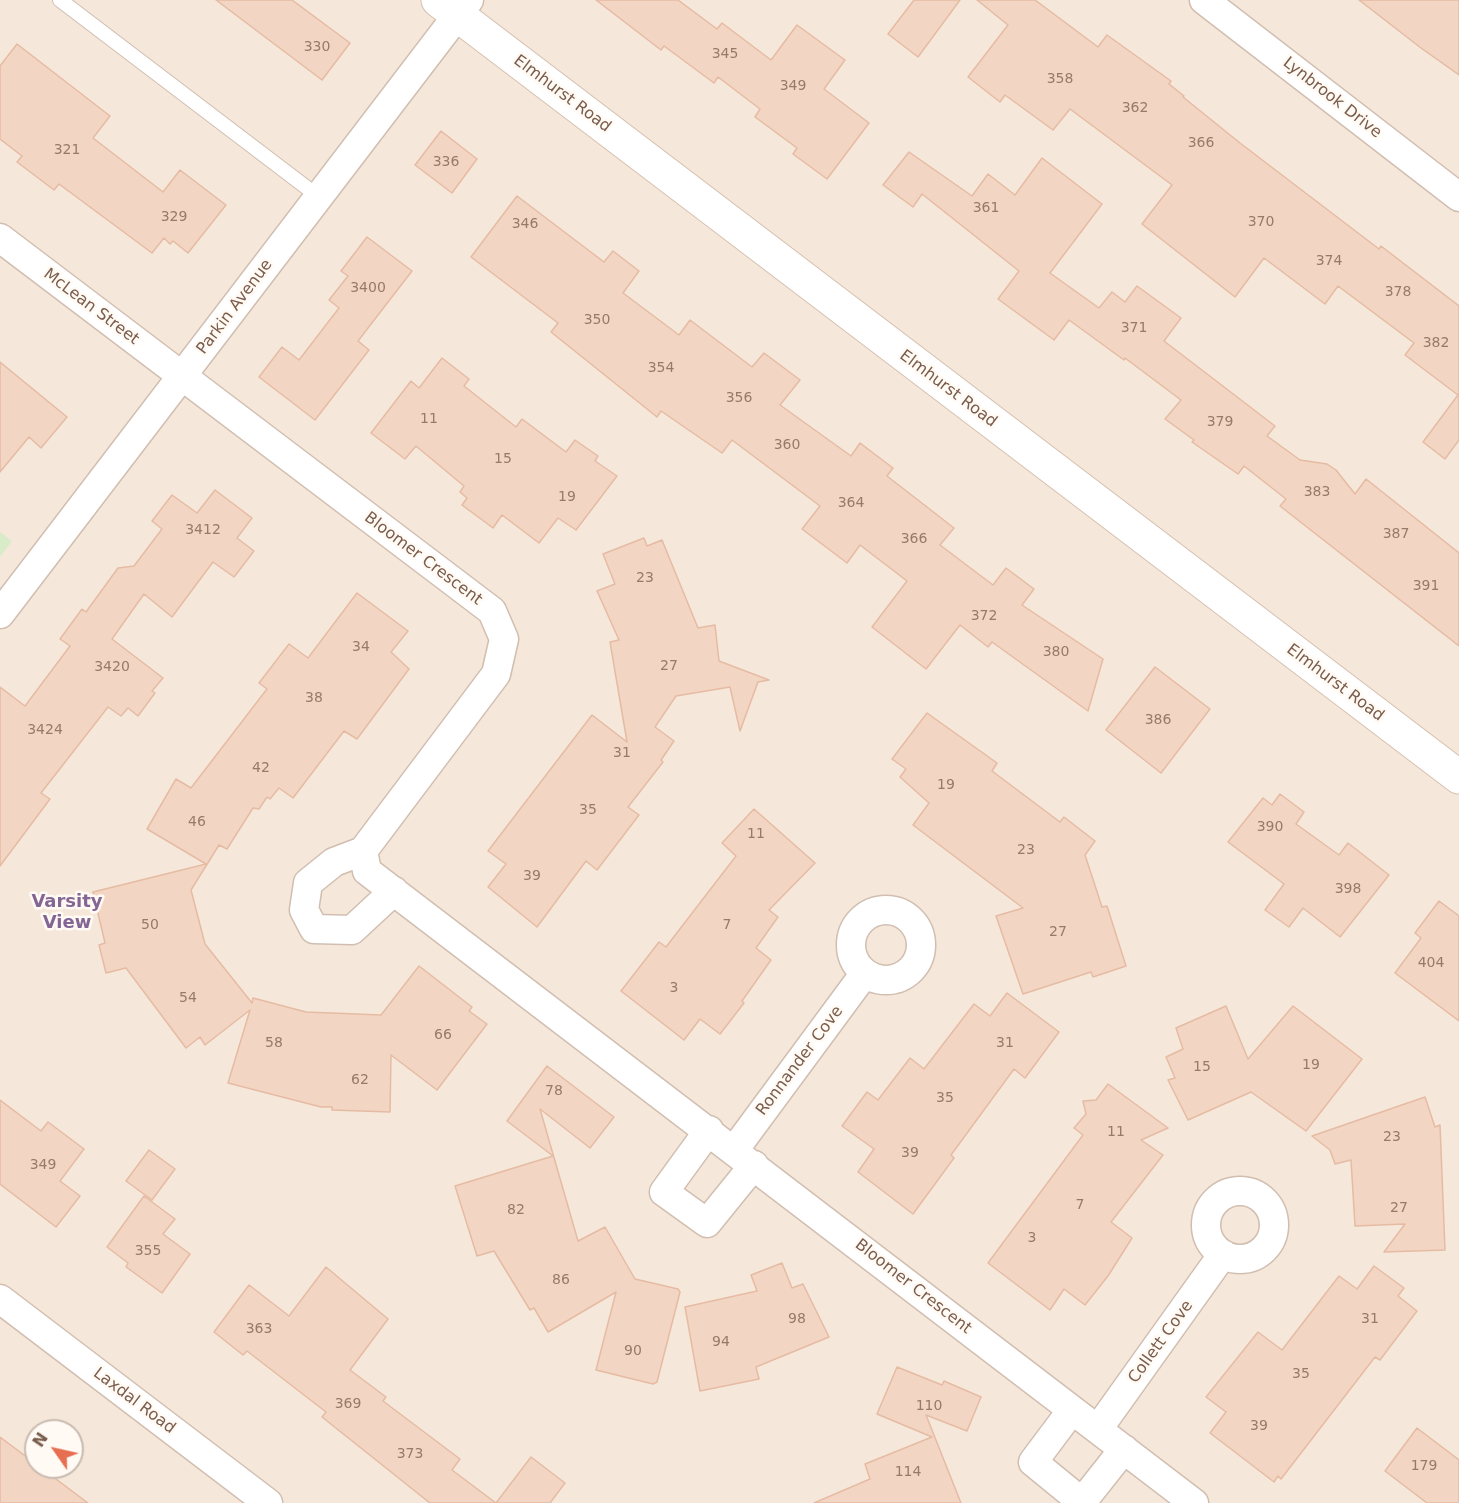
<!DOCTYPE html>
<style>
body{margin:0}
#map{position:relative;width:1459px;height:1503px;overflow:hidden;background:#fdf6ec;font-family:"DejaVu Sans",sans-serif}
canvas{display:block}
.north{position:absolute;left:24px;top:1419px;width:60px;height:60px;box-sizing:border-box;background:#fffaf3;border:2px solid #cabbb1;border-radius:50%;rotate:304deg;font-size:16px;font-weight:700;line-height:24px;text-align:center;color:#7a5c4d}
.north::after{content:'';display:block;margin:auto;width:21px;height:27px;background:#e76f51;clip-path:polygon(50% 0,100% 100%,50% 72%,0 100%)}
</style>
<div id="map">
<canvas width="1459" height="1503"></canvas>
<div class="north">N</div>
</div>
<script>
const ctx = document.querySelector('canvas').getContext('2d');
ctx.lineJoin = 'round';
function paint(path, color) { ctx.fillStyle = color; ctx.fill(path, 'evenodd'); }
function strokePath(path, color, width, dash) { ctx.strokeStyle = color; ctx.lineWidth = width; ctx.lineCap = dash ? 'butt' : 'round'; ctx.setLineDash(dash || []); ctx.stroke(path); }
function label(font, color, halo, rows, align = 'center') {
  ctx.font = font + ' "DejaVu Sans",sans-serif'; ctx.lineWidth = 5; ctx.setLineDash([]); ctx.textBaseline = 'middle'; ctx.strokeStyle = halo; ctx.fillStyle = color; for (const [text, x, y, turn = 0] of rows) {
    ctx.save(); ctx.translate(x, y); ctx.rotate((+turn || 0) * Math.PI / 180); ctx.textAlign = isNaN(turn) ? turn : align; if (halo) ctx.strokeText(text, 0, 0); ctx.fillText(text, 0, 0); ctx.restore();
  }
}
paint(new Path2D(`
 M0 0H1459V1503H0ZM36 1431H72V1467H36Z`), '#f5e8da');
paint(new Path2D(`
 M0 532 12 541 0 557Z`), '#d8ecc9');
const building = new Path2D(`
 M216 0H292L350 43 322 80Z
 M596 0H678L717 29 722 23 771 60 797 25 845 60 824 89 869 123 827 179 793 154 797 148 755 117 760 109 718 77 714 83 664 46 661 50Z
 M914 0H960L918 57 888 34Z
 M977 0H1035L1098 47 1107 35 1171 81 1169 84 1184 96 1183 97 1240 143 1379 249 1381 246 1459 306V440L1445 459 1423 442 1458 395 1405 355 1414 343 1338 286 1325 304 1264 258 1235 297 1142 224 1172 185 1070 109 1053 130 1005 95 1000 102 968 77 1008 25Z
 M1359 0H1459V75L1421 48Z
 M17 44 110 116 93 138 163 192 180 170 226 205 188 253 173 241 170 244 164 238 152 253 59 184 54 190 17 162 22 156 0 139V66Z
 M441 131 477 159 452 193 415 165Z
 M909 152 972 196 988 174 1015 195 1042 158 1102 204 1050 273 1099 308 1112 292 1125 302 1137 286 1181 318 1164 341 1275 426 1267 436 1300 460 1327 464 1336 470 1355 494 1366 479 1459 553V646L1280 506 1286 499 1244 466 1238 474 1192 442 1194 440 1165 419 1181 400 1125 358 1124 360 1069 320 1054 340 998 299 1019 271 922 194 913 207 883 185Z
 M517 196 604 262 613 251 639 271 623 293 679 335 690 320 752 367 764 353 800 380 780 405 851 456 860 443 893 468 887 476 954 528 940 545 993 585 1006 568 1034 589 1022 605 1103 659 1088 711 992 642 988 647 960 625 926 669 872 627 907 581 860 545 847 563 802 529 820 506 732 440 722 453 661 411 657 417 551 332 558 323 471 257Z
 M367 237 412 271 358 341 369 350 315 420 259 377 282 347 299 360 339 308 329 300 348 276 341 271Z
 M442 358 469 379 464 386 516 427 522 419 566 452 575 440 598 456 595 461 617 476 576 530 558 518 539 543 502 515 493 528 462 505 467 498 460 492 464 486 416 446 405 459 371 433 411 381 419 388Z
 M0 362 67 417 41 448 29 437 0 472Z
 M215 490 252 518 237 538 254 551 234 577 213 562 172 617 144 594 112 639 163 678 152 691 155 693 138 716 128 708 121 716 108 707 41 793 50 799 0 866V687L25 706 70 646 60 639 82 609 86 612 118 568 134 566 162 529 152 521 172 495 197 513Z
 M644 538 647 546 662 540 698 628 715 625 719 661 769 680 758 682 740 731 730 687 676 696 655 727 674 741 661 760 663 762 628 807 639 815 597 870 586 861 537 927 488 887 506 864 488 851 592 715 627 742 610 642 619 640 597 591 615 584 603 554Z
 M357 593 408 631 391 652 409 669 357 739 344 731 293 798 279 788 270 799 267 797 259 809 253 808 227 849 219 845 191 890 205 944 252 1003 253 998 306 1012 381 1015 419 966 472 1007 469 1011 487 1024 437 1090 391 1055 390 1112 332 1110V1107H321L228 1083 250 1010 205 1045 200 1037 186 1048 126 968 106 973 99 945 105 943 93 892 206 864 147 829 176 779 191 788 267 689 259 683 289 644 308 658Z
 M1155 667 1210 709 1161 773 1106 730Z
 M927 713 997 763 992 771 1060 822 1064 817 1095 841 1085 855 1102 907 1107 906 1126 966 1093 977 1091 972 1023 994 996 916 1023 908 913 825 929 803 900 777 906 769 892 759Z
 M1280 794 1304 812 1296 824 1339 855 1348 843 1389 875 1340 937 1303 908 1289 927 1265 910 1284 884 1228 842 1263 798 1272 805Z
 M754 809 815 863 769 910 778 917 756 948 771 960 742 1001 744 1003 720 1034 700 1019 684 1040 621 991 659 942 666 947 736 856 722 843Z
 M1439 901 1459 916V1021L1395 973 1421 938 1415 933Z
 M1007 993 1059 1032 1025 1078 1014 1069 951 1155 954 1158 913 1214 858 1172 874 1149 842 1126 867 1092 878 1100 910 1058 924 1069 974 1004 990 1016Z
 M1226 1006 1248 1059 1293 1006 1362 1059 1306 1131 1251 1092 1188 1120 1168 1080 1175 1078 1166 1057 1183 1049 1176 1028Z
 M547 1066 614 1117 590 1148 540 1109 578 1241 605 1227 635 1279 678 1289 680 1292 657 1382 653 1384 596 1370 616 1292 548 1332 534 1308 530 1310 494 1251 477 1256 455 1186 553 1156 507 1121Z
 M1108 1084 1168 1128 1141 1140 1163 1155 1111 1222 1132 1238 1108 1276 1085 1305 1064 1289 1050 1310 988 1263 1083 1135 1074 1128 1086 1114 1083 1101 1096 1100Z
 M1425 1097 1435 1127 1440 1125 1445 1250 1384 1252 1405 1224 1355 1226 1351 1160 1335 1164 1330 1150 1312 1136Z
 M0 1100 41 1131 48 1122 84 1149 60 1181 80 1196 56 1227 0 1184Z
 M149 1150 175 1169 152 1200 126 1181Z
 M144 1196 175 1219 163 1234 190 1254 162 1293 126 1267 128 1263 107 1247Z
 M782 1263 792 1288 803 1284 829 1337 756 1367 759 1379 700 1391 685 1307 757 1291 751 1275Z
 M1374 1266 1404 1288 1398 1296 1417 1311 1380 1360 1375 1357 1281 1479 1278 1476 1274 1482 1210 1433 1226 1412 1206 1397 1258 1332 1282 1350 1339 1276 1357 1289Z
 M326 1267 388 1319 350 1370 386 1397 383 1401 460 1459 452 1470 496 1503H430L322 1417 326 1412 247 1351 243 1355 214 1332 249 1285 289 1316Z
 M897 1367 942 1385 944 1381 981 1397 967 1431 926 1415 961 1503H814L870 1479 865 1464 932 1437 877 1414Z
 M1417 1428 1459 1460V1503H1427L1385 1471Z
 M0 1437 36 1464V1467H40L88 1503H0Z
 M531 1457 565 1483 550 1503H496Z`);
paint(building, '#f3d5c3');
strokePath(building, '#e6bba3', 1.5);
const lane = new Path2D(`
 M60 0 319 197`);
const street = new Path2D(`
 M1204 0 1459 197
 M0 238 492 611 504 639 496 674 363 851 367 871 1194 1503
 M0 614 469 0
 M363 851 334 862 308 883 304 910 314 929 352 930 394 891
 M851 945a35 35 0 1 1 70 0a35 35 0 1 1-70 0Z
 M709 1130 664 1192 707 1223 754 1165
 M735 1149 865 973
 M1206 1225a34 34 0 1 1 68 0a34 34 0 1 1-68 0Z
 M0 1299 268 1503
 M1072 1410 1033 1462 1082 1502 1124 1449
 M1098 1429 1223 1254`);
const secondary = new Path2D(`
 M438 0 1459 777`);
strokePath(lane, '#d1beb0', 16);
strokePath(street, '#d1beb0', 31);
strokePath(secondary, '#d6c0b0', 35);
strokePath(lane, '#fff', 14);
strokePath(street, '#fff', 28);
strokePath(secondary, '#fff', 33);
label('14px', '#987a6a', null, [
 ["330",317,47],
 ["345",725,54],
 ["358",1060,79],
 ["349",793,86],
 ["362",1135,108],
 ["366",1201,143],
 ["321",67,150],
 ["336",446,162],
 ["361",986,208],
 ["329",174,217],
 ["370",1261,222],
 ["346",525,224],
 ["374",1329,261],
 ["3400",368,288],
 ["378",1398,292],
 ["350",597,320],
 ["371",1134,328],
 ["382",1436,343],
 ["354",661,368],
 ["356",739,398],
 ["11",429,419],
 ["379",1220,422],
 ["360",787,445],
 ["15",503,459],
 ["383",1317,492],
 ["19",567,497],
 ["364",851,503],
 ["3412",203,530],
 ["387",1396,534],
 ["366",914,539],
 ["23",645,578],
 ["391",1426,586],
 ["372",984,616],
 ["34",361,647],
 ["380",1056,652],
 ["27",669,666],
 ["3420",112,667],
 ["38",314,698],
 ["386",1158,720],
 ["3424",45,730],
 ["31",622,753],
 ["42",261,768],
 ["19",946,785],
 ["35",588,810],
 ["46",197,822],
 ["390",1270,827],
 ["11",756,834],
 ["23",1026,850],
 ["39",532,876],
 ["398",1348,889],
 ["50",150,925],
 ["7",727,925],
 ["27",1058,932],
 ["404",1431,963],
 ["3",674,988],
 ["54",188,998],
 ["66",443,1035],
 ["58",274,1043],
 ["31",1005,1043],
 ["19",1311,1065],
 ["15",1202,1067],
 ["62",360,1080],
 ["78",554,1091],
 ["35",945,1098],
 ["11",1116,1132],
 ["23",1392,1137],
 ["39",910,1153],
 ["349",43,1165],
 ["7",1080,1205],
 ["27",1399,1208],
 ["82",516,1210],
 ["3",1032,1238],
 ["355",148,1251],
 ["86",561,1280],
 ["98",797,1319],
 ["31",1370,1319],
 ["363",259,1329],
 ["94",721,1342],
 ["90",633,1351],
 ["35",1301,1374],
 ["369",348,1404],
 ["110",929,1406],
 ["39",1259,1426],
 ["373",410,1454],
 ["179",1424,1466],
 ["114",908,1472]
]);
label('16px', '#7a5c4d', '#fffaf3', [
 ["Elmhurst Road",562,94,37],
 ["Lynbrook Drive",1332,98,38],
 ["McLean Street",91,307,37],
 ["Parkin Avenue",235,307,-53],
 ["Elmhurst Road",948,389,37],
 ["Bloomer Crescent",423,559,37],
 ["Elmhurst Road",1335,683,37],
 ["Ronnander Cove",800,1061,-53],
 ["Bloomer Crescent",913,1287,38],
 ["Collett Cove",1161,1342,-54],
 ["Laxdal Road",134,1401,37]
]);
label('bold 18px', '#846695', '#fffaf3', [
 ["Varsity",67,902],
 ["View",67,923]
]);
</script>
